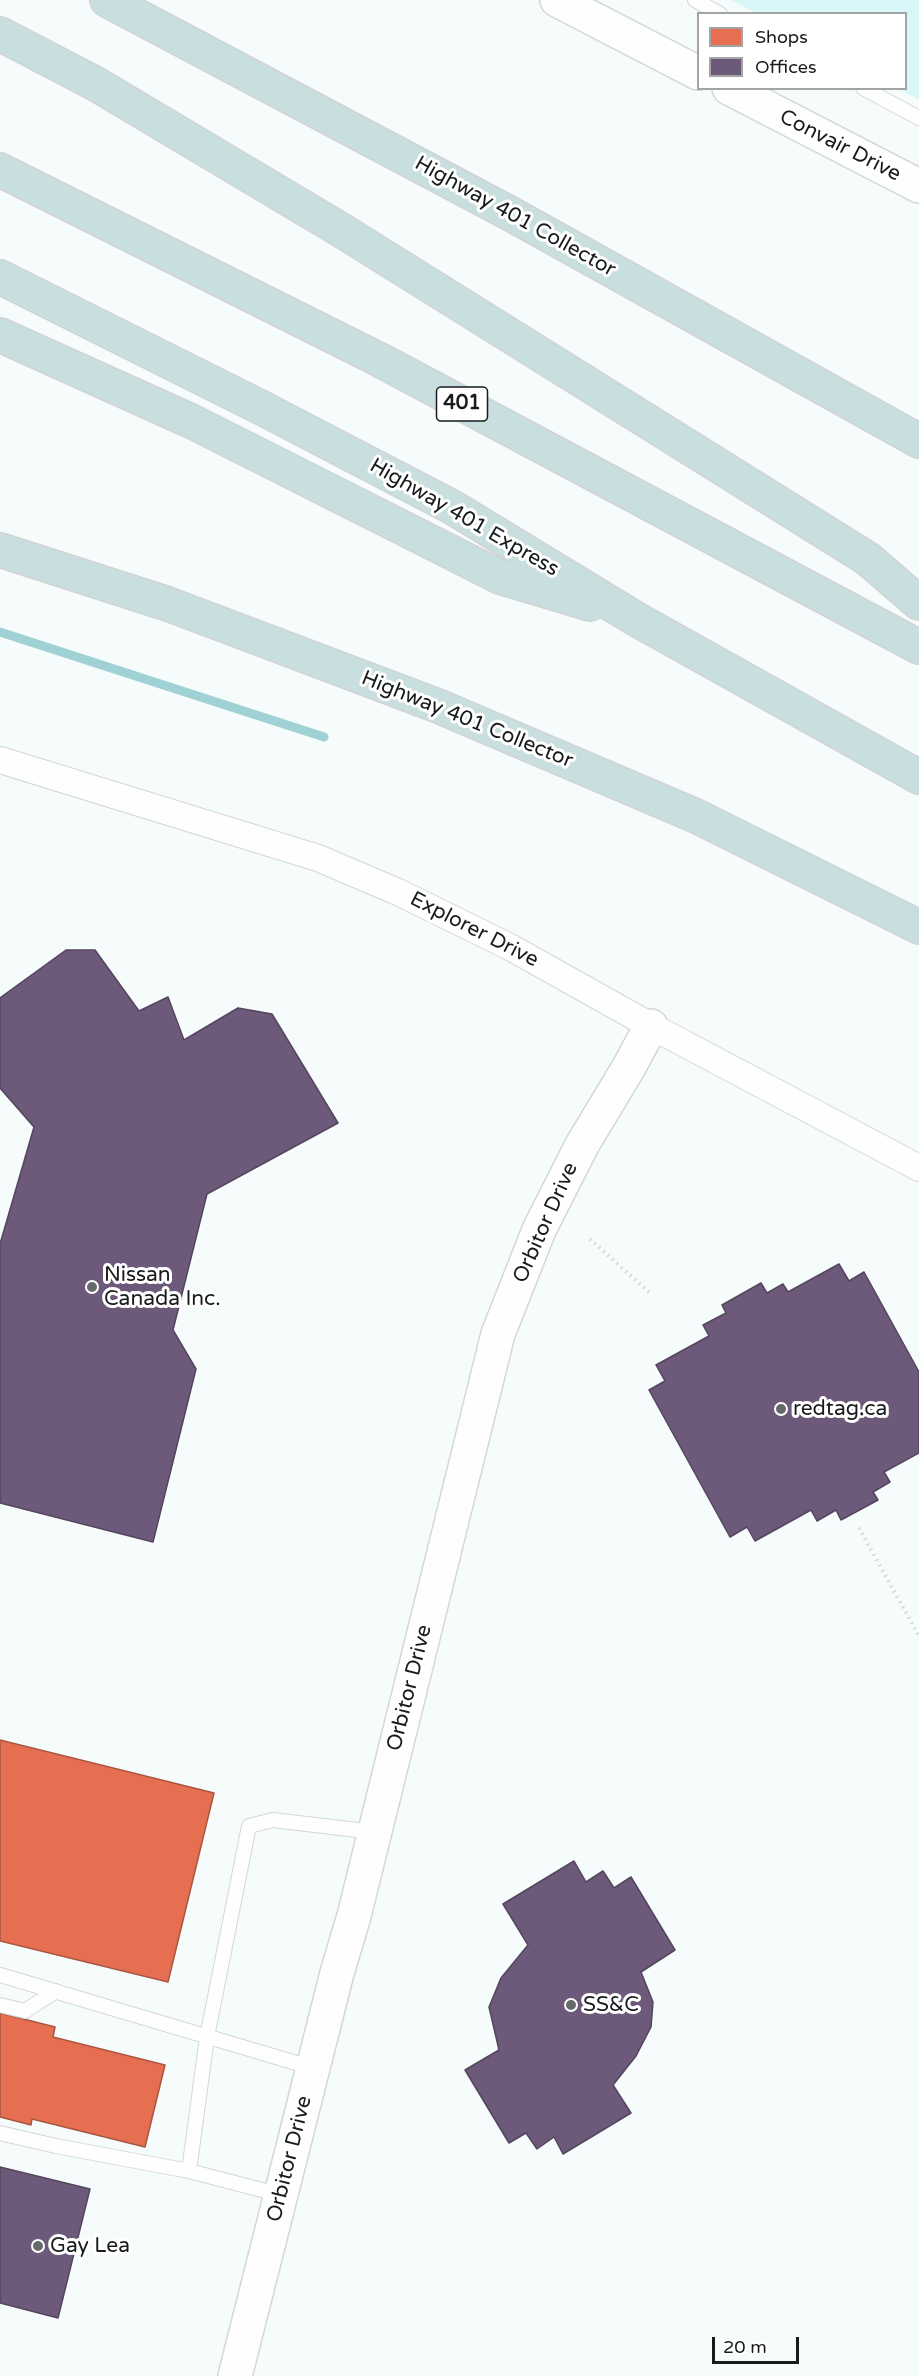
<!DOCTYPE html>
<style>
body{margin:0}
#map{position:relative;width:919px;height:2376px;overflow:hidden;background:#f6fbfb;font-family:"Varela Round",sans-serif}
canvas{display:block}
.legend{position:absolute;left:697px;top:12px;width:210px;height:78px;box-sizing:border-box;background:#fff;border:2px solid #a3a4a4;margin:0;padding:8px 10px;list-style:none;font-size:18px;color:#181b1c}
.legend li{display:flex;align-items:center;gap:12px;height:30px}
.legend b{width:30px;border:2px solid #a3a4a4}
.scale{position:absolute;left:712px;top:2337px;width:87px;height:27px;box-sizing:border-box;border:3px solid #181b1c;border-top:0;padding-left:8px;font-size:18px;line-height:21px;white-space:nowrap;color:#181b1c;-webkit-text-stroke:4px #fff;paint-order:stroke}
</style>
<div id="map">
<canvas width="919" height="2376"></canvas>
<ul class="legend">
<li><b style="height:16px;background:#e76f51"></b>Shops</li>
<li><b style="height:16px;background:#6d597a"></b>Offices</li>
</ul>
<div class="scale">20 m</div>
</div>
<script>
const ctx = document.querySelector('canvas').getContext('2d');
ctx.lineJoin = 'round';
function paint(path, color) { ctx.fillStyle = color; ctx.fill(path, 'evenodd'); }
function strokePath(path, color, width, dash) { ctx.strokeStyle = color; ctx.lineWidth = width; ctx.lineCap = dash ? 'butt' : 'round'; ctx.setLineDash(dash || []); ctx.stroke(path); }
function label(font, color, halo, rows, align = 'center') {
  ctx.font = font + ' "Varela Round",sans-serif'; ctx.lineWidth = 6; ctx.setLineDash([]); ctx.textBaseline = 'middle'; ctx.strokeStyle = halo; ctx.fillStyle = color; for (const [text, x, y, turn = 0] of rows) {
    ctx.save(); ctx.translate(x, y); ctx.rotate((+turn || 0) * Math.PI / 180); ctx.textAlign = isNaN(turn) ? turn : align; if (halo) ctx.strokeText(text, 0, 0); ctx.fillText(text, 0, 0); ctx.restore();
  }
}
paint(new Path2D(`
 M731 0H919V99L898 89 906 88V14L756 13Z`), '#d9f6f8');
const shops = new Path2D(`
 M0 1740 214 1793 168 1982 0 1941Z
 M0 2013 55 2027 53 2037 165 2065 145 2147 32 2119 31 2125 0 2117Z`);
paint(shops, '#e76f51');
strokePath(shops, '#a95641', 1.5);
const offices = new Path2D(`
 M66 950H95L139 1011 168 997 184 1040 238 1008 272 1014 338 1123 207 1194 173 1330 196 1369 153 1542 0 1503V1244L34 1127 0 1088V998Z
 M839 1264 849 1281 864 1272 919 1372V1453L884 1472 890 1482 873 1492 878 1500 841 1520 836 1510 817 1521 811 1510 755 1541 747 1527 730 1537 649 1390 665 1381 656 1365 709 1336 703 1325 726 1313 722 1305 761 1283 767 1293 783 1284 788 1292Z
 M574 1861 586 1882 603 1871 614 1888 631 1877 675 1950 641 1972 653 2002 651 2027 636 2056 613 2085 631 2113 563 2154 554 2137 537 2149 526 2133 509 2143 465 2070 499 2050 489 2007 501 1978 528 1945 503 1904Z
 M0 2167 90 2189 58 2318 0 2303Z`);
paint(offices, '#6d597a');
strokePath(offices, '#54465e', 1.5);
strokePath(new Path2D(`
 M0 632 324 737`), '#a0d2d5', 9);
const service = new Path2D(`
 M695 0 720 14
 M863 88 919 118
 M0 1975 313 2068
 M0 2005 25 2011 56 1991
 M0 2133 56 2146 189 2171
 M281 2195 189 2171 207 2037 249 1826 273 1820 374 1832`);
const minor = new Path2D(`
 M0 760 318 858 398 892 510 947 651 1026 919 1168`);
const tertiary = new Path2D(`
 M557 0 698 73
 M729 88 919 186
 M235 2376 337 1973 354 1916 498 1334 539 1230 582 1145 629 1067 651 1026`);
const motorway = new Path2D(`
 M107 0 511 214 919 441
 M0 34 96 84 341 230 868 559 919 603
 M0 170 380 360 919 647
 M0 277 262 408 452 507 636 619 919 777
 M0 335 193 422 500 577 590 604
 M0 550 168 604 438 706 696 816 919 927`);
strokePath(service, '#d3d7d7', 16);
strokePath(minor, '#d3d7d7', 28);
strokePath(tertiary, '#d3d7d7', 36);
strokePath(motorway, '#d2d4d4', 36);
strokePath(new Path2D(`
 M590 1239 651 1294
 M859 1528 919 1636`), '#d4d5d5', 4, [1.5, 4.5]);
strokePath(service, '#fefefe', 14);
strokePath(minor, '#fefefe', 26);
strokePath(tertiary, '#fefefe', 33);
strokePath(motorway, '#c9dedf', 33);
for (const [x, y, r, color] of [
 [92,1287,6,"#66696a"],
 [781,1409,6,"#66696a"],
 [571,2005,6,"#66696a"],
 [38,2246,6,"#66696a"]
]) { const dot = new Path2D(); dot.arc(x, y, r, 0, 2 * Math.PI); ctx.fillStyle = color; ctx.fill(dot); strokePath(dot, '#fff', 2); }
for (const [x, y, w] of [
 [462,404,51]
]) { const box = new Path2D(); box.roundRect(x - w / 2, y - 17, w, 34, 4.5); ctx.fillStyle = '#fff'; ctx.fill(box); strokePath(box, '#181b1c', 1.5); }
label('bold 20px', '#181b1c', null, [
 ["401",462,404]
]);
label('21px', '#181b1c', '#fff', [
 ["Convair Drive",840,146,27],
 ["Highway 401 Collector",515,217,29],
 ["Highway 401 Express",464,518,30],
 ["Highway 401 Collector",467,720,22],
 ["Explorer Drive",474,930,27],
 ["Orbitor Drive",546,1223,-66],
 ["Orbitor Drive",410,1688,-76],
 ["Orbitor Drive",290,2159,-76]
]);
label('21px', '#181b1c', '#fff', [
 ["Nissan",104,1275],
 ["Canada Inc.",104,1299],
 ["redtag.ca",793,1409],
 ["SS&C",583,2005],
 ["Gay Lea",50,2246]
], 'left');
</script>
